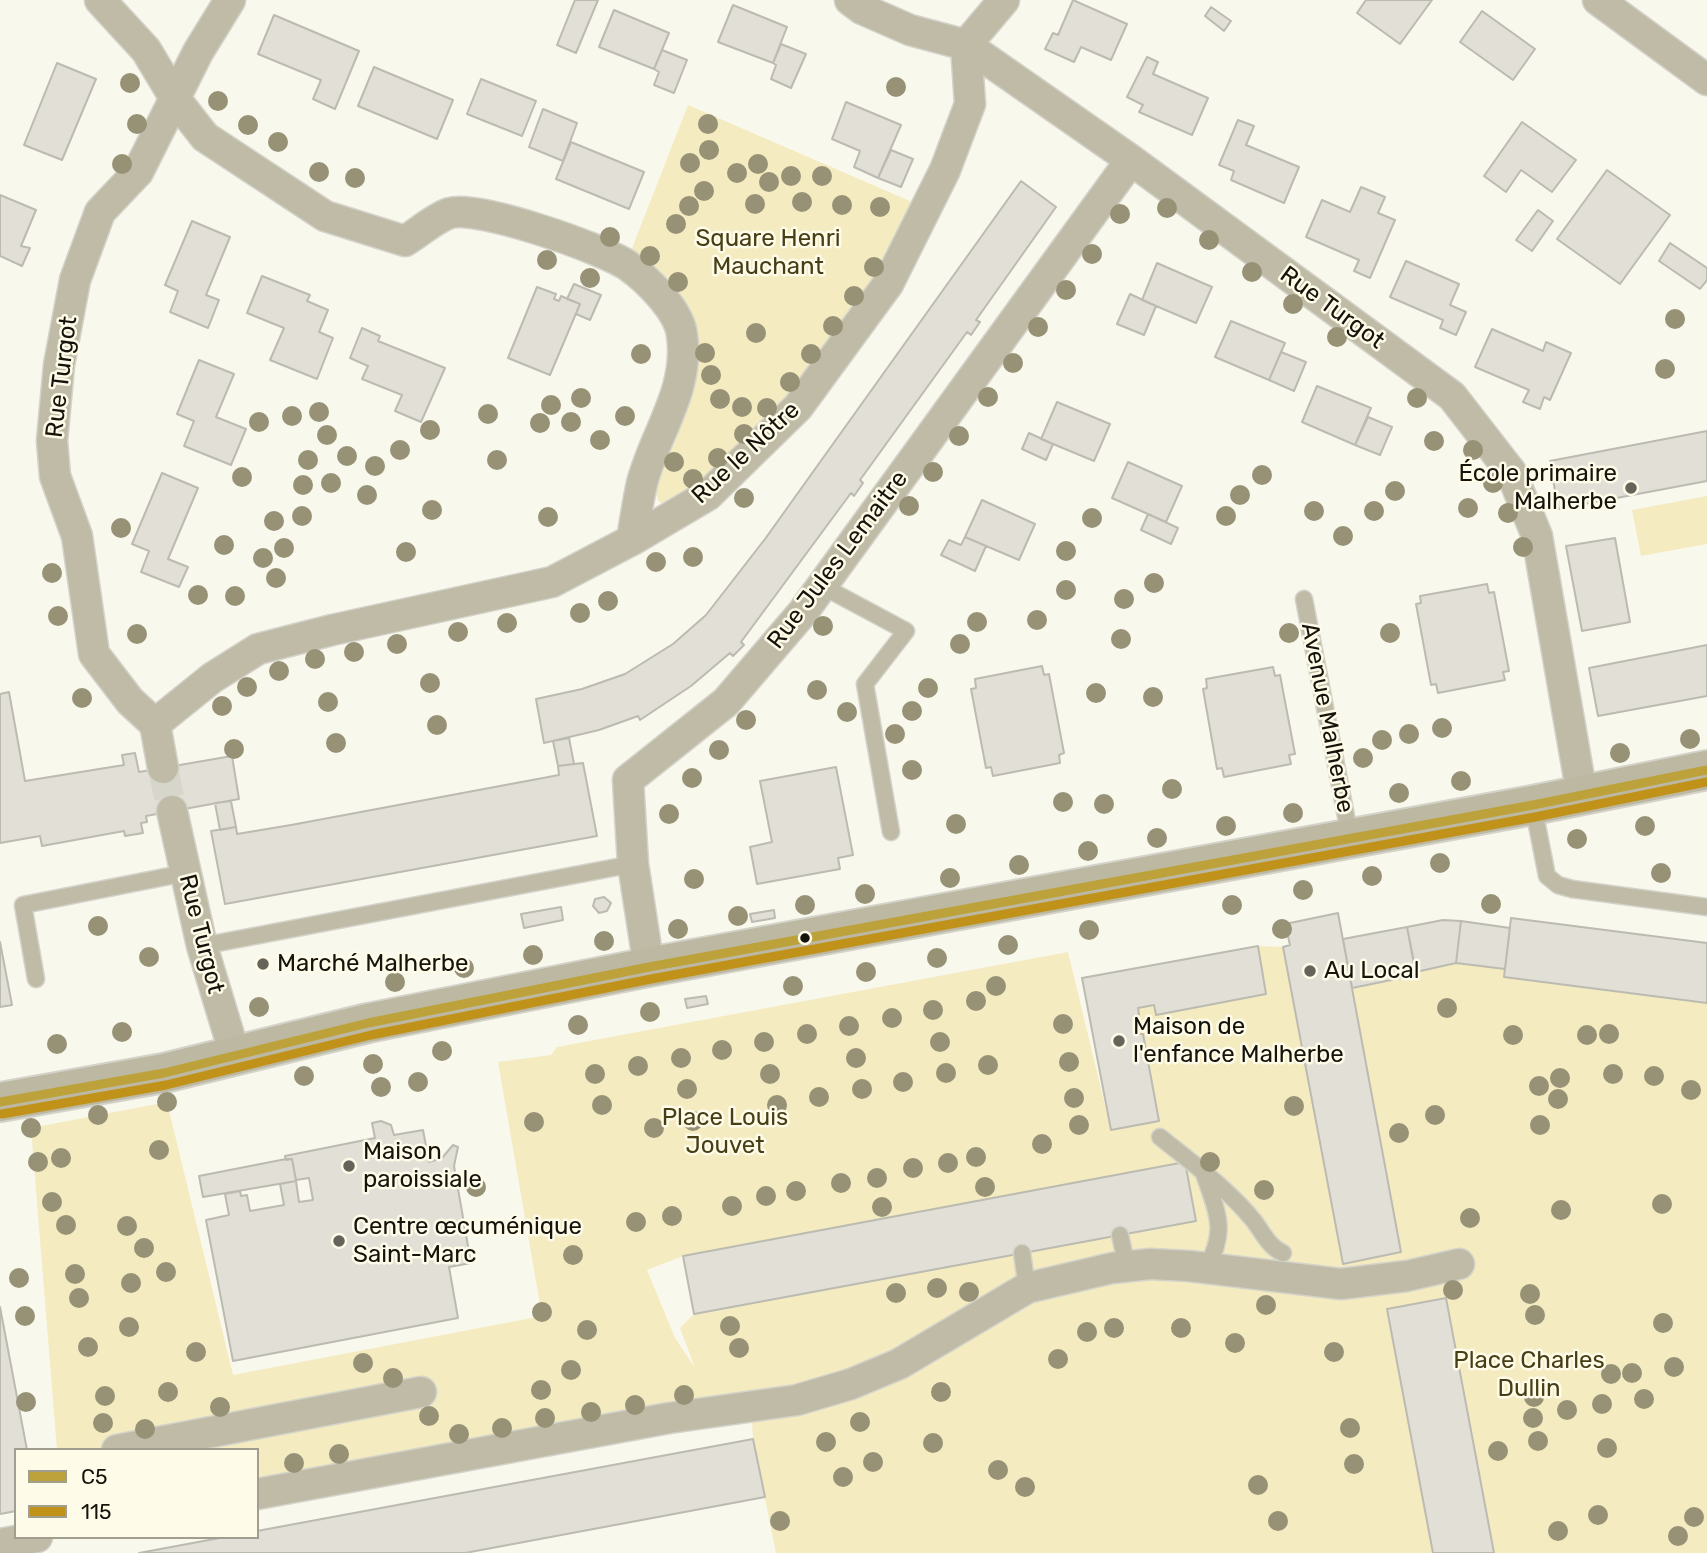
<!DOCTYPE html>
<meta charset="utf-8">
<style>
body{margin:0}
#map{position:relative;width:1707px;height:1553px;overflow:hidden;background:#f9f8ed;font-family:Rubik,sans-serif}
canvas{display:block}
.legend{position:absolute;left:14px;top:1448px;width:245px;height:91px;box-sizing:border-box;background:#fefbe8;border:2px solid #a19e90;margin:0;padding:9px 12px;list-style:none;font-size:21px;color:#15130b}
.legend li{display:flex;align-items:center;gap:14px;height:35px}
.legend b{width:35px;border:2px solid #a19e90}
</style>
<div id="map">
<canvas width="1707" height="1553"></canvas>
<ul class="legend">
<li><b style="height:9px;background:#bda23c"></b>C5</li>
<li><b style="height:9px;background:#c0921a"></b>115</li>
</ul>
</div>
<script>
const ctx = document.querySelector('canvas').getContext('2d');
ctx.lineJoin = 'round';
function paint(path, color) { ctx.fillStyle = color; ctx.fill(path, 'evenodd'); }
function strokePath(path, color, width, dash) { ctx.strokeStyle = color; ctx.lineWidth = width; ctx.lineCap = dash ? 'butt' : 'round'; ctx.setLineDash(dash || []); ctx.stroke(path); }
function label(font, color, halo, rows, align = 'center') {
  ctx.font = font + ' Rubik,sans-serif'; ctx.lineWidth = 5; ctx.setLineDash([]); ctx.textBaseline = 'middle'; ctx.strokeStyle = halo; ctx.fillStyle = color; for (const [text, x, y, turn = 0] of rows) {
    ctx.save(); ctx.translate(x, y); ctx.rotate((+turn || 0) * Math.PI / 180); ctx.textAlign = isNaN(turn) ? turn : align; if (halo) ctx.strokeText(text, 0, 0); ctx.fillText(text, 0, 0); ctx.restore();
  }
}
paint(new Path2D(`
 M688 105 912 202 881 271 780 407 709 482 670 505 659 502 655 491 678 434 693 381 629 256Z
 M1707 496V544L1641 556 1632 510Z
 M1258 946 1283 947 1343 1264 1401 1252 1352 988 1416 976V972L1456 963 1505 969 1504 977 1707 1003V1553H776L753 1439 751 1403 257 1494V1450H57L31 1128 167 1102 233 1375 542 1316 498 1062 551 1055 557 1047 1068 952 1111 1130 1159 1120 1143 1034H1137L1134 1016 1139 1015 1138 1008 1154 1005 1156 1015 1266 994ZM1184 1162 1195 1221 694 1314 680 1328 695 1368 675 1338 647 1270 683 1256Z`), '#f4ebc0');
const building = new Path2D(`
 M575 0H598L576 53 557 45Z
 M1073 0 1127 24 1111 60 1081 47 1074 62 1045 49 1053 33 1058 35Z
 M1366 0H1432L1400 44 1357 13Z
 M733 5 787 27 773 63 718 42Z
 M1211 7 1231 21 1224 31 1205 16Z
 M614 10 669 33 654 69 599 47Z
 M1482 11 1535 49 1513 80 1460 42Z
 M274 15 359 51 335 109 313 99 321 80 258 54Z
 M781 44 806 54 791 88 771 79 776 65 773 63Z
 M662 50 687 60 674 93 654 85 659 72 654 69Z
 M1147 57 1158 62 1153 74 1208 98 1192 135 1139 112 1143 105 1127 97Z
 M57 63 96 79 62 160 24 145Z
 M374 67 453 100 437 139 358 106Z
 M481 79 536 101 522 136 467 114Z
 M846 102 901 125 878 178 854 167 860 151 832 139Z
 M543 109 577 123 563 161 529 147Z
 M1238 120 1254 126 1246 145 1299 167 1284 203 1231 180 1234 171 1219 165Z
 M1522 122 1576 160 1552 192 1521 170 1506 192 1484 176Z
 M571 142 644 172 629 209 556 179Z
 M891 150 913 159 901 187 878 178Z
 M1607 170 1670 215 1620 284 1557 239Z
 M1021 181 1056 207 976 320 980 322 971 335 967 332 860 480 863 483 854 496 851 493 741 642 744 645 733 656 730 653 691 686 640 720 638 716 599 730 544 743 536 699 582 689 625 674 673 644 706 615 765 539Z
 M1361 187 1385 197 1378 213 1395 220 1370 278 1354 271 1359 260 1306 237 1322 200 1350 212Z
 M0 195 36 210 21 246 30 248 22 266 0 256Z
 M1538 210 1553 221 1532 251 1516 240Z
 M192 221 230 237 206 295 219 300 208 328 170 312 178 291 165 285Z
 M1670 243 1707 268V280L1700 289 1659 261Z
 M1406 261 1459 284 1450 305 1466 312 1456 335 1440 328 1443 320 1390 297Z
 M1157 263 1212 287 1196 323 1142 300Z
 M262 276 310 295 307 301 328 310 319 332 333 338 317 379 270 360 284 328 247 313Z
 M574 284 601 295 590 320 576 314 580 304 567 299Z
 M537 287 556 294 554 299 559 301 561 296 580 304 550 375 508 358Z
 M1130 294 1156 306 1144 335 1117 324Z
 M1231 321 1285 343 1269 380 1215 357Z
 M362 328 380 336 378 341 445 368 421 422 395 411 402 395 362 379 368 366 350 358Z
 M1492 329 1543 351 1546 342 1571 353 1550 400 1544 397 1540 409 1523 402 1529 390 1475 367Z
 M1281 352 1306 362 1294 391 1269 380Z
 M199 360 234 374 216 417 246 429 231 465 184 446 194 421 177 414Z
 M1317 386 1371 408 1355 445 1302 422Z
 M1057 402 1110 424 1094 461 1041 439Z
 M1368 417 1392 427 1380 455 1355 445Z
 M1707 431V481L1558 509 1550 461Z
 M1029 433 1053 444 1046 460 1022 449Z
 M1128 462 1182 486 1166 522 1112 498Z
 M162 473 198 488 168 559 188 567 179 587 141 572 149 551 132 544Z
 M982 500 1035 524 1019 560 965 537Z
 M1148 514 1178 528 1171 544 1141 530Z
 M965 537 986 546 975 571 941 555 949 540 961 545Z
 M1615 538 1630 622 1582 631 1566 546Z
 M1487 584 1489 593 1494 592 1509 671 1503 672 1505 680 1438 693 1436 684 1431 685 1416 604 1421 603 1420 596Z
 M1707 645V696L1598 716 1589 668Z
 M1042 666 1044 675 1049 674 1064 753 1059 755 1060 763 993 776 991 767 986 768 971 689 976 688 975 679Z
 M1273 667 1275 676 1280 675 1295 754 1289 755 1291 764 1224 777 1222 768 1217 769 1203 689 1207 688 1206 679Z
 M9 692 25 781 124 765 122 755 135 753 139 772 232 756 239 799 146 816 147 822 141 823 143 833 125 836 124 831 42 846 40 836 0 843V694Z
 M569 738 574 764 558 766 553 741Z
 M583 763 597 836 225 904 211 831 236 827 237 834 291 825 559 775 558 766Z
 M836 767 853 855 838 858 840 869 757 884 750 847 772 842 760 781Z
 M231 801 236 827 220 830 215 803Z
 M604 897 611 903 607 911 599 913 593 906 595 899Z
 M561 907 563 920 524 928 521 914Z
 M774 910 775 918 752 922 750 914Z
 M1338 913 1401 1252 1343 1264 1283 947 1290 945 1285 924Z
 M1511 918 1707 943V1003L1504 977Z
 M1443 920 1461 921 1456 963 1416 972 1407 927Z
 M1461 921 1510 928 1505 969 1456 963Z
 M1407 927 1416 975 1352 988 1343 939Z
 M0 942 12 1005 0 1007Z
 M1258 946 1266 994 1156 1015 1154 1005 1138 1008 1139 1015 1134 1016 1137 1034H1143L1159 1121 1111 1130 1082 978Z
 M706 996 708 1004 687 1008 685 999Z
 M381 1121 391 1125 394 1135 423 1130 429 1162 442 1158 453 1145 458 1147 454 1166 471 1263 449 1267 458 1318 233 1361 206 1220 229 1215 225 1194 240 1191 241 1196 247 1195 250 1211 284 1205 280 1184 296 1181 299 1202 313 1200 309 1178 296 1180 292 1159 286 1160 285 1156 375 1138 372 1123Z
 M286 1159H292L296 1181 203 1197 199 1176Z
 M1185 1162 1196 1221 694 1314 683 1256Z
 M1446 1298 1479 1473 1494 1553H1433L1387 1309Z
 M0 1307 27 1450H16V1511L0 1514Z
 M753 1439 765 1497 465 1553H139L225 1537H257V1531Z`);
paint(building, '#e1dfd6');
strokePath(building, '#bcbbb2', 2);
strokePath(new Path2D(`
 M163 768 172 811`), '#d7d6cb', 30, [30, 15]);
const lane = new Path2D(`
 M822 586 906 631 865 684 891 832
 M1304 599 1350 837
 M1533 805 1547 876 1558 885 1572 889 1707 907
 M202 946 633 864
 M36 979 23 905 185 873
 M1160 1137C1192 1163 1228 1189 1254 1221 1263 1233 1269 1247 1283 1253
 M1204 1174C1217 1212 1228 1231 1206 1268
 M1120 1235 1127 1267
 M1022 1253 1027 1288`);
const street = new Path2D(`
 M100 0 146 50 176 100 205 137 325 216 405 241C418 233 435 218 450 213 478 205 601 248 627 265 647 279 679 310 682 335 690 390 655 433 642 483 638 501 635 521 632 540
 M850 0 862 9 910 30 966 45 1131 160 1452 396 1511 472 1537 536 1582 795
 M1598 0 1707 80
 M155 724 212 678 258 649 332 630 552 582 632 540 708 495 798 407 888 284 945 170 970 104 966 45 1004 0
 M163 768 155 724 130 701 94 654 77 536 55 476 52 441 59 365 75 280 100 212 138 172 198 52 230 0
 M172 811 202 946 235 1055
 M649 967 633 864 628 780 726 702 803 612 1131 160
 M117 1450 421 1392
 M257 1494 669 1418 797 1400 851 1384 899 1364 1027 1288 1112 1268 1150 1264 1189 1266 1341 1284 1407 1276 1459 1264
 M0 1544 37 1537`);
const secondary = new Path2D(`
 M0 1102 164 1073 368 1023 649 967 1533 805 1707 770`);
strokePath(lane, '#d4d3ca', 19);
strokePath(street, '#d4d3ca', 33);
strokePath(secondary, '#d4d3ca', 42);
strokePath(lane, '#bfbba7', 16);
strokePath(street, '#bfbba7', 30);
strokePath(secondary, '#bdb8a2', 38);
strokePath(new Path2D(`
 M0 1102 164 1073 368 1023 649 967 1533 805 1707 770`), '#bda23c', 9);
strokePath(new Path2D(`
 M2 1114 166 1085 371 1035 651 979 1535 817 1707 782`), '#c0921a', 9);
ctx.fillStyle = '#979276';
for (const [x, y] of [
 [130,83],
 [896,87],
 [218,101],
 [137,124],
 [708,124],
 [248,125],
 [278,142],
 [709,150],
 [690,163],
 [122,164],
 [758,164],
 [319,172],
 [737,173],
 [791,176],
 [822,176],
 [355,178],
 [769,182],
 [704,191],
 [802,202],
 [755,204],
 [842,205],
 [689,206],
 [880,207],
 [1167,208],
 [1120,214],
 [676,224],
 [610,237],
 [1209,240],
 [1092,254],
 [650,256],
 [547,260],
 [874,267],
 [1252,272],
 [590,278],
 [678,282],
 [1066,290],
 [854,296],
 [1293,304],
 [1675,319],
 [833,326],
 [1038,327],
 [756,333],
 [1337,337],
 [705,353],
 [641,354],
 [811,354],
 [1013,363],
 [1665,369],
 [711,375],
 [790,382],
 [988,397],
 [581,398],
 [1417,398],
 [720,399],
 [551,405],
 [742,407],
 [767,408],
 [319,412],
 [488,414],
 [292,416],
 [625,416],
 [259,422],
 [571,422],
 [540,423],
 [430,430],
 [744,434],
 [327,435],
 [959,436],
 [600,440],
 [1434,441],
 [400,450],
 [1473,450],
 [347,456],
 [718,458],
 [308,460],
 [497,460],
 [674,462],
 [375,466],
 [933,472],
 [1262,475],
 [242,477],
 [693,479],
 [331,483],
 [1493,483],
 [303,485],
 [1395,491],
 [367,495],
 [1240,495],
 [744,498],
 [909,506],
 [1468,508],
 [432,510],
 [1314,511],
 [1374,511],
 [1508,513],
 [302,516],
 [1226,516],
 [548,517],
 [1092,518],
 [274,521],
 [121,528],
 [1343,536],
 [224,545],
 [1523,547],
 [284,548],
 [1066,551],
 [406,552],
 [693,557],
 [263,558],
 [656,562],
 [52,573],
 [276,578],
 [1154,583],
 [1066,590],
 [198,595],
 [235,596],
 [1124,599],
 [608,601],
 [580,613],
 [58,616],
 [1037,620],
 [977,622],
 [507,623],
 [823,626],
 [458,632],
 [1289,633],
 [1390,633],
 [137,634],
 [1121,639],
 [397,644],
 [960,644],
 [354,652],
 [315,659],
 [279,671],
 [430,683],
 [247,687],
 [928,688],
 [817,690],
 [1096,693],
 [1153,697],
 [82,698],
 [328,702],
 [222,706],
 [912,711],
 [847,712],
 [746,720],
 [437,725],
 [1442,728],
 [895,734],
 [1409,734],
 [1690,739],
 [1382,740],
 [336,743],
 [234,749],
 [719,750],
 [1620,753],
 [1363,758],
 [912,770],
 [692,778],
 [1461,781],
 [1172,789],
 [1399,793],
 [1063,802],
 [1104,804],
 [1293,813],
 [669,814],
 [956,824],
 [1226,826],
 [1645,826],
 [1157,838],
 [1577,839],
 [1088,851],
 [1440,863],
 [1019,865],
 [1661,873],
 [1372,876],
 [950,878],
 [694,879],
 [1303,890],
 [865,894],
 [1491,904],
 [805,905],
 [1232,905],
 [738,916],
 [98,926],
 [678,929],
 [1282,929],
 [1089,930],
 [604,941],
 [1008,945],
 [533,955],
 [149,957],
 [937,958],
 [464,968],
 [866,972],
 [395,982],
 [793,986],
 [996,986],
 [976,1001],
 [259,1007],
 [1447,1008],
 [933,1010],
 [650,1012],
 [892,1018],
 [1063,1024],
 [578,1025],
 [849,1026],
 [122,1032],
 [807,1034],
 [1609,1034],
 [1513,1035],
 [1587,1035],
 [764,1042],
 [940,1042],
 [57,1044],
 [722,1050],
 [442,1051],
 [681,1058],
 [856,1058],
 [1069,1062],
 [373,1064],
 [988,1065],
 [638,1066],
 [946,1073],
 [595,1074],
 [770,1074],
 [1613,1074],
 [304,1076],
 [1654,1076],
 [1560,1078],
 [418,1082],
 [903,1082],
 [1539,1086],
 [381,1087],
 [687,1089],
 [862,1089],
 [1691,1090],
 [819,1097],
 [1074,1098],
 [1558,1099],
 [167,1102],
 [602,1105],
 [777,1105],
 [1294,1106],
 [98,1115],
 [1435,1115],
 [693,1121],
 [534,1122],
 [1079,1125],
 [1540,1125],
 [31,1128],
 [654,1128],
 [1399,1133],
 [1042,1144],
 [159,1150],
 [976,1157],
 [61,1158],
 [38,1162],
 [1210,1162],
 [948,1163],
 [913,1168],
 [877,1178],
 [841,1183],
 [476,1187],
 [985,1187],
 [1264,1190],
 [796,1191],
 [766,1196],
 [52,1202],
 [1662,1204],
 [732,1206],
 [882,1207],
 [1561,1210],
 [672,1216],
 [1470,1218],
 [636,1222],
 [66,1225],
 [127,1226],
 [144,1248],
 [573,1255],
 [166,1272],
 [75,1274],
 [19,1278],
 [131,1283],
 [937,1288],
 [1453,1290],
 [969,1292],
 [896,1293],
 [1530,1294],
 [79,1298],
 [1266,1305],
 [542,1312],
 [1535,1315],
 [25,1316],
 [1663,1323],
 [730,1326],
 [129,1327],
 [1114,1328],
 [1181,1328],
 [587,1330],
 [1087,1332],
 [1235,1343],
 [88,1347],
 [739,1348],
 [196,1352],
 [1334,1352],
 [1058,1359],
 [363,1363],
 [1674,1367],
 [571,1370],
 [1632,1373],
 [1611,1374],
 [393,1378],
 [541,1390],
 [168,1392],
 [941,1392],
 [684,1395],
 [105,1396],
 [1534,1397],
 [1644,1399],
 [26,1402],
 [1602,1404],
 [635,1405],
 [220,1407],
 [1567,1410],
 [591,1412],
 [429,1416],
 [545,1418],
 [1533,1418],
 [860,1422],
 [103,1423],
 [502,1428],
 [1350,1428],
 [145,1429],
 [459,1434],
 [1538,1441],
 [826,1442],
 [933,1443],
 [1607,1448],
 [1498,1451],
 [339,1454],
 [873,1462],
 [294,1463],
 [1354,1464],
 [998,1470],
 [843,1477],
 [1258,1485],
 [1025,1487],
 [1598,1515],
 [1694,1517],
 [780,1521],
 [1278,1521],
 [1558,1531],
 [1678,1536]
]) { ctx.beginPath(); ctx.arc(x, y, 10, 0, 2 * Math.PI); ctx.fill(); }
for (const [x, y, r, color] of [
 [1631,488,7,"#65635a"],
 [805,938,6,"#15130b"],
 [263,964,7,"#65635a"],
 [1310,971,7,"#65635a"],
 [1119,1041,7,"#65635a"],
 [349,1166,7,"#65635a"],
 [339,1241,7,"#65635a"]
]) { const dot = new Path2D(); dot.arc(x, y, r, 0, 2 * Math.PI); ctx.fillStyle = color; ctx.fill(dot); strokePath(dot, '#fefbe8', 2.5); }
label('24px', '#473e15', '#fefbe8', [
 ["Square Henri",768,239],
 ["Mauchant",768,267],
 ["Place Louis",725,1118],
 ["Jouvet",725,1146],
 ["Place Charles",1529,1361],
 ["Dullin",1529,1389]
]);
label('24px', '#15130b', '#fefbe8', [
 ["Rue Turgot",1332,308,36],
 ["Rue Turgot",62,377,-83],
 ["Rue le Nôtre",746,453,-43],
 ["Rue Jules Lemaitre",838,560,-53],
 ["Avenue Malherbe",1327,718,79],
 ["Rue Turgot",201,934,76]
]);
label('24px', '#15130b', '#fefbe8', [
 ["École primaire",1617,474,"right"],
 ["Malherbe",1617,502,"right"],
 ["Marché Malherbe",277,964],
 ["Au Local",1324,971],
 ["Maison de",1133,1027],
 ["l'enfance Malherbe",1133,1055],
 ["Maison",363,1152],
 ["paroissiale",363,1180],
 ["Centre œcuménique",353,1227],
 ["Saint-Marc",353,1255]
], 'left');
</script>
